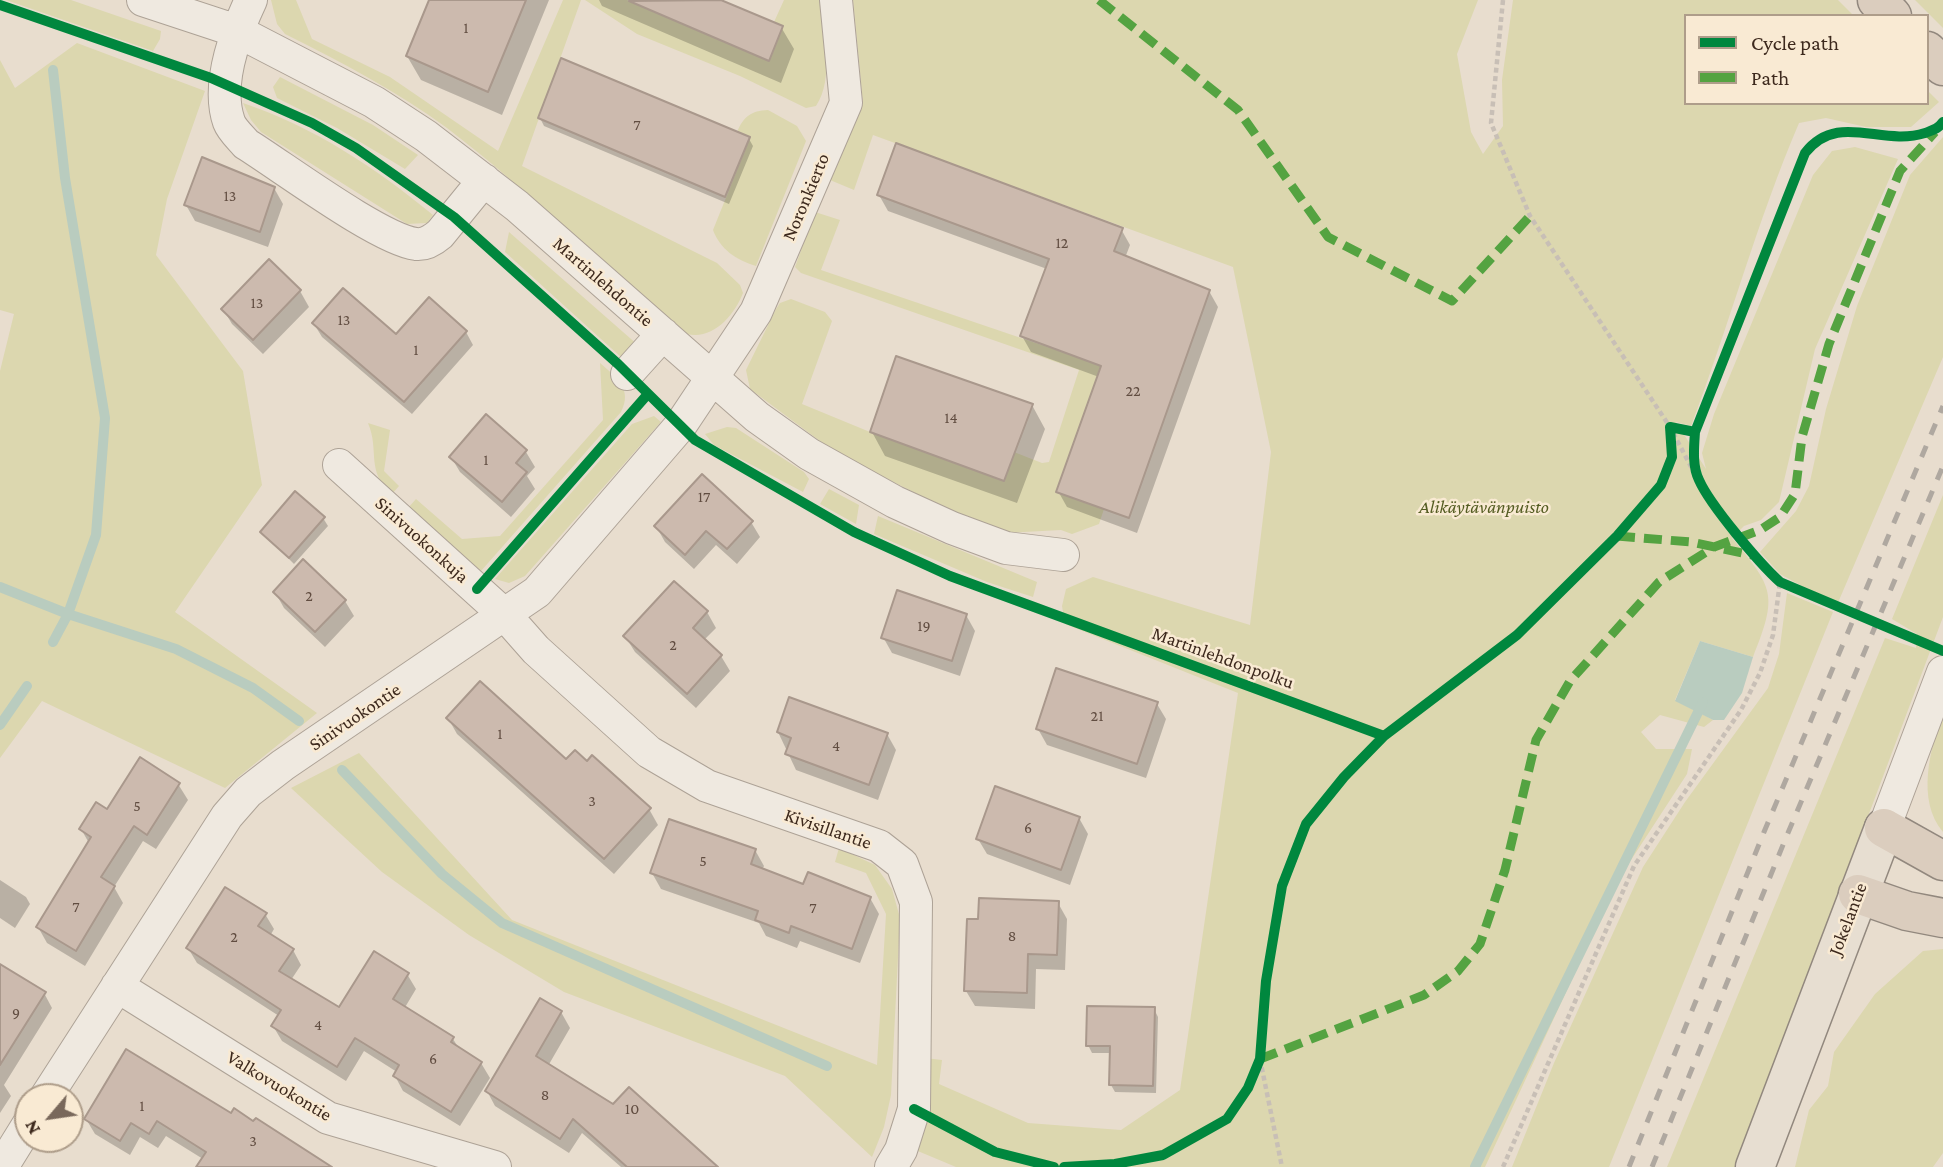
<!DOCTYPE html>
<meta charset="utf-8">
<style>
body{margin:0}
#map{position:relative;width:1943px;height:1167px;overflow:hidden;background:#e8ddce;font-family:"Crimson Pro",serif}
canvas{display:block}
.legend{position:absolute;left:1684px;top:14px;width:245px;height:91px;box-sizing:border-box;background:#f9ead3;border:2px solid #ae9d8a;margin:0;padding:9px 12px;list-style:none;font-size:21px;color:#3d291d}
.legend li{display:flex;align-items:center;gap:14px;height:35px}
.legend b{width:35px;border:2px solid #ae9d8a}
.north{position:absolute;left:14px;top:1083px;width:70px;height:70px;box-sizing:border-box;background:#f9ead3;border:2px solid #ae9d8a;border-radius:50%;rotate:241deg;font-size:19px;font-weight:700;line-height:28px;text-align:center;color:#3d291d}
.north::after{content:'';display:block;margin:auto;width:24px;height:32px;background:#79685b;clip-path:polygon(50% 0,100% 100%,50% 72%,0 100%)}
</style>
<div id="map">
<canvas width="1943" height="1167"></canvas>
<ul class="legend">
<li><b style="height:9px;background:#00873e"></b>Cycle path</li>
<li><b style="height:9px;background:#54a341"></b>Path</li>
</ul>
<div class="north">N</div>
</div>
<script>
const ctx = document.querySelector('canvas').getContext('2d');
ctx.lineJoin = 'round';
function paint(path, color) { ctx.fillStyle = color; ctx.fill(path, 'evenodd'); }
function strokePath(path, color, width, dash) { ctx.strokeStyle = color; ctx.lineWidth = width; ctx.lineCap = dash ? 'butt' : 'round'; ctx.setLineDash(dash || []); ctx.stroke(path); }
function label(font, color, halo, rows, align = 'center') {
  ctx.font = font + ' "Crimson Pro",serif'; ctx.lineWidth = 5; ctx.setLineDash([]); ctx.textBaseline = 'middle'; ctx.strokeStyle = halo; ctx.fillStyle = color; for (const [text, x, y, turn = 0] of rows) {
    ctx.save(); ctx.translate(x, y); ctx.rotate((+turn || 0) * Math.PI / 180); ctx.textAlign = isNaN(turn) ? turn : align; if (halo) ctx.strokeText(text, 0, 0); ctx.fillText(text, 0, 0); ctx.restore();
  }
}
paint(new Path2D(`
 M6 0H71L161 31 160 39 153 51Z
 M271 0H296L312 39 390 77 498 151 563 0H581L522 166 717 263 740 285 743 293C734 316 713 340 687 334 605 268 531 192 447 128 397 91 341 62 285 34L277 24Z
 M585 0H627L769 61 782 26 774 22 784 0H820C823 32 835 78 816 106L806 108 740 76 637 34Z
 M853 0H1478L1457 54 1471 132 1483 154 1503 126 1502 80 1513 0H1838L1854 16H1686V103H1927V90L1939 102 1911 127H1866L1826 118 1799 123C1757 221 1729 326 1691 426L1676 422 1706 469 1702 453 1714 414 1813 175 1832 151 1855 147 1898 159 1815 349 1779 502 1761 520 1744 526 1732 538C1774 588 1778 595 1753 657L1700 641 1675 700 1713 720 1704 727 1660 715 1641 732 1656 749H1692L1687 774 1618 880 1485 1167H956L913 1149 925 1058 942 1060 939 1084 1028 1123 1121 1130 1180 1090 1238 693 1065 624 1062 606 1066 589 1093 577 1250 625 1271 452 1233 267 873 135 854 190 830 180 854 116 863 104Z
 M1915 0H1943V28Z
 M77 43 205 91 167 199 156 255 243 371 262 485 175 612 317 713 225 788 42 701 0 758V371L14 314 0 310V60L15 88Z
 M280 77 373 125 418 155 405 169 337 128 277 98 273 87Z
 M243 103C314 127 376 168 433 215L427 223 407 224 261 132 251 120Z
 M768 110 797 126 806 141 756 266C736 260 720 249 713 230L750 138 737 132C744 116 751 111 768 110Z
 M1943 137V357L1837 605 1780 574 1760 552 1796 511 1809 486 1826 409 1857 306 1910 175Z
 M815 212 840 220 821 270 1074 356 1134 275 1056 491 1104 509 1099 524 1072 534 1061 530 1005 533 947 509 836 453 750 389 746 370 776 309 780 303 791 299 825 312 832 321 802 404 870 432 1004 481 1014 452 1042 463 1049 462 1079 370 801 273 795 267Z
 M509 232 639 346 622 358 505 252Z
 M600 363C616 377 633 389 621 412L481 571 408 508 416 499 462 539 500 536 603 420Z
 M654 416 661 422 525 576 509 583 495 579 632 424Z
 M368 423 390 430 384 471 399 486 392 494C365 471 380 451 368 423Z
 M727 427 736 428 804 472 809 479 803 492 714 445 705 434Z
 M829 489 859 505 856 524 820 504Z
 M1943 495V617L1736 1167H1667L1885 638 1916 648 1917 634 1892 619Z
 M878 516 1037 582 1033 597 987 582 874 534Z
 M1787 593 1833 612 1609 1167H1512L1554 1063 1643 867 1685 802 1768 688 1779 654Z
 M1943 713V832C1916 800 1930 749 1943 713Z
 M359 753 512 920 877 1065 886 914 866 873 835 862 839 848 875 865 892 889 900 918 891 1095 884 1127 872 1157 785 1076 564 992 469 935 382 872 291 788Z
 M1943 949V1153L1933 1167H1795L1809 1110 1828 1086 1834 1052 1875 994 1923 951Z`), '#dcd7af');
paint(new Path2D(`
 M1700 641 1753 657 1742 693 1724 720H1713L1675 701Z`), '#b9ccbf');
paint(new Path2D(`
 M431 0H549L502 115 421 80 407 56Z
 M599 0H716L781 27 794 49 781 83 602 6Z
 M540 118 749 139 753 146 729 204 544 126Z
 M274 188 283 204 268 247 195 221 186 205Z
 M879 195 1121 229 1130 245 1125 258 1209 291 1218 307 1137 533 1067 507 1058 491 1099 377 1031 352 1022 336 1047 269 888 211Z
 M269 261 300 291 309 307 263 354 232 324 223 309Z
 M314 324 397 337 466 332 473 345 412 414 322 337Z
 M1032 405 1045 429 1017 503 885 456 872 432Z
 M486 417 526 452 535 467 527 476 535 489 511 517 460 472 451 457Z
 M323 518 328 526 294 564 262 532Z
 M751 522 760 537 737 564 716 545 694 569 665 542 656 526Z
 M275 592 345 601 354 616 325 647 284 608Z
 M707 612 716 628 704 640 721 656 730 671 696 708 635 652 625 636Z
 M966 615 975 631 960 676 892 653 883 637Z
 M1157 704 1166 719 1146 778 1047 745 1038 729Z
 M448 718 566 762 649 809 658 825 614 874 457 734Z
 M778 732 887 734 896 750 878 800 796 770Z
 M178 784 188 800 156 849 143 841 114 887 123 903 85 966 47 943 38 927 89 843 81 829 108 812Z
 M1079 818 1088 834 1070 885 987 854 978 839Z
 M755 850 764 866 762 870 804 886 870 898 879 914 860 963 800 941 797 948 766 936 759 923 661 889 652 873Z
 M0 880 26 897 30 904 15 928 0 918Z
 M1058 903 1067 919 1065 970 1036 969 1035 1009 975 1006 966 991 979 921Z
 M265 914 274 929 270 936 293 950 301 965 291 980 340 1010 407 974 416 989 404 1009 453 1039 460 1050 481 1063 490 1078 460 1126 403 1091 395 1076 397 1072 364 1051 346 1081 282 1041 273 1026 279 1016 197 963 188 948Z
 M0 983 44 993 52 1008 4 1085 11 1096 0 1113Z
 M1154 1009 1158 1017 1156 1093 1115 1092 1111 1085V1053H1092L1088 1045Z
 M561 1012 570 1028 548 1066 716 1167H621L582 1133 569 1153 495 1106 487 1091Z
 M232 1115 329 1167H203V1159L166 1136 158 1148 140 1137 130 1155 95 1134 86 1119Z`), '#0003');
strokePath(new Path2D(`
 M0 587 68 614 176 649 253 688 299 721
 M53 642 68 614 96 535 105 418 65 178 53 70
 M0 725 27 686
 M342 770 442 874 502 923 827 1066
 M1475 1167 1703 702`), '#b9ccbf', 10);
const building = new Path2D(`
 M429 0H526L488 92 406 56Z
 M721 0 783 26 769 61 629 1Z
 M561 58 750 137 725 197 538 118Z
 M896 143 1123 228 1114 251 1210 290 1129 518 1056 492 1101 366 1020 336 1049 259 877 195Z
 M202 157 275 187 260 232 184 205Z
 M269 259 301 290 253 340 221 309Z
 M343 288 396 334 429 297 467 331 404 402 312 323Z
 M896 356 1033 404 1004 481 870 432Z
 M486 414 527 450 516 463 527 472 502 502 449 457Z
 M702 474 753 521 727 549 706 531 685 555 654 526Z
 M295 491 325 517 289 558 260 532Z
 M303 559 346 600 315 632 273 592Z
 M674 581 708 611 693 628 722 655 687 694 623 636Z
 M897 590 967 614 952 661 881 638Z
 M1056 668 1158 702 1137 764 1036 729Z
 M480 681 566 759 575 750 587 761 592 755 651 808 604 859 446 718Z
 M789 697 888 733 869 785 785 754 791 738 777 732Z
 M140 757 180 783 147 835 134 826 101 877 115 886 76 951 36 927 91 837 79 829 96 802 107 809Z
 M995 786 1080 817 1061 870 976 839Z
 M669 819 756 849 751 864 803 884 808 872 871 897 852 949 791 926 789 933 755 920 758 911 650 873Z
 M225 887 267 913 258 926 294 949 279 971 339 1007 374 951 409 973 393 999 454 1037 451 1042 482 1062 451 1112 393 1076 399 1065 355 1038 337 1067 271 1026 281 1010 186 948Z
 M979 898 1059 901 1057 955 1028 954 1027 993 964 991 967 919H978Z
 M0 964 46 992 0 1065Z
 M540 998 562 1011 536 1056 613 1104 629 1087 718 1167H627L573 1119 560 1139 485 1091Z
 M1087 1006 1155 1007 1153 1086 1109 1085 1110 1046H1086Z
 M126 1049 231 1113 234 1108 253 1121 256 1118 332 1167H196L206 1152 157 1121 149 1134 131 1123 120 1141 84 1119Z`);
paint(building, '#ccbaae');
strokePath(building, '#a9988c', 2);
const minor = new Path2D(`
 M143 0 237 31 374 102 426 136 517 206 757 417 809 454 895 502 952 528 1006 548 1063 555
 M251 0C235 34 216 85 229 122 232 130 241 138 246 144 283 167 379 239 416 244 425 245 433 240 440 234L484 180
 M627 374 663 334
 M339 465 506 616 536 650 649 752 707 786 879 846 902 864 916 902 914 1109 901 1150 891 1167
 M1884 828 1943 672
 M117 986 328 1118 495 1167
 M46 1097 227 816 248 792 283 765 537 592 680 426 756 312 846 103 836 0
 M2 1167 28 1125`);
const major = new Path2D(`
 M1755 1167 1884 828`);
const highway = new Path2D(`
 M1877 0 1892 16
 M1927 51 1943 66
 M1884 828 1943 861
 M1858 894 1907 911 1943 918`);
strokePath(minor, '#ada296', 34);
strokePath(major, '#92887e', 41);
strokePath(highway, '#92887e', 41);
strokePath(new Path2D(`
 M1503 0 1491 123 1530 216 1670 427 1698 480
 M1260 1059 1282 1167
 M1503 1167 1634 866 1741 710 1760 673 1773 635 1780 582`), '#c8bfb6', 4.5, [5, 3.5]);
strokePath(minor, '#efe9e0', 32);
strokePath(major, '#e7ded1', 38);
strokePath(highway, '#dbcdbe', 38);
strokePath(new Path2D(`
 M1629 1167 1764 832 1943 406
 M1652 1167 1785 840 1943 466`), '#afa8a0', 5, [12, 12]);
strokePath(new Path2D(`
 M1099 0 1238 110 1328 237 1452 301 1530 216
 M1617 536 1691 542 1752 555
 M1260 1059 1424 995 1458 971 1480 944 1505 870 1536 740 1570 681 1659 582 1714 547 1760 530 1780 517 1795 494 1802 437 1829 344 1900 171 1935 132`), '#54a341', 9, [18, 9]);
strokePath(new Path2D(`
 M0 5 211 78 312 123 356 148 454 217 618 364 695 440 854 532 950 576 1384 736
 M1695 432C1694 447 1692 466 1699 480 1710 505 1759 563 1780 582L1943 651
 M477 589 647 395
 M914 1109 995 1152 1054 1167
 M1064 1167 1115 1164 1163 1155 1227 1119 1248 1088 1260 1059 1266 981 1282 886 1306 824 1344 777 1384 736 1517 635 1617 536 1661 485 1672 457 1670 427 1695 432 1805 153C1838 111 1881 147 1925 133 1933 130 1938 129 1943 122`), '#00873e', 10);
label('16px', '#614d41', null, [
 ["1",466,28],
 ["7",637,125],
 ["13",230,196],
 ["12",1062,243],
 ["13",257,303],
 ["13",344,320],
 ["1",416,350],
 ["22",1133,391],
 ["14",951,418],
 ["1",486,460],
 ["17",704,497],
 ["2",309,596],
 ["19",924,626],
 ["2",673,645],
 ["21",1097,716],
 ["1",500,734],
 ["4",836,746],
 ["3",592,801],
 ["5",137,806],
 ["6",1028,828],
 ["5",703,861],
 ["7",76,907],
 ["7",813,908],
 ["8",1012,936],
 ["2",234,937],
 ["9",16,1013],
 ["4",318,1025],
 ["6",433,1059],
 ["8",545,1095],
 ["1",142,1106],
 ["10",632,1109],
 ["3",253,1141]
]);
label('19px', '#3d291d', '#f9ead3', [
 ["Noronkierto",806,197,-67],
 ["Martinlehdontie",603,282,41],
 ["Sinivuokonkuja",422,540,42],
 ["Martinlehdonpolku",1223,658,20],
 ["Sinivuokontie",355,717,-34],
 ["Kivisillantie",828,829,19],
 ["Jokelantie",1848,919,-69],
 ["Valkovuokontie",279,1086,31]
]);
label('italic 19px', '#545c21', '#f9ead3', [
 ["Alikäytävänpuisto",1484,507]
]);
</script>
